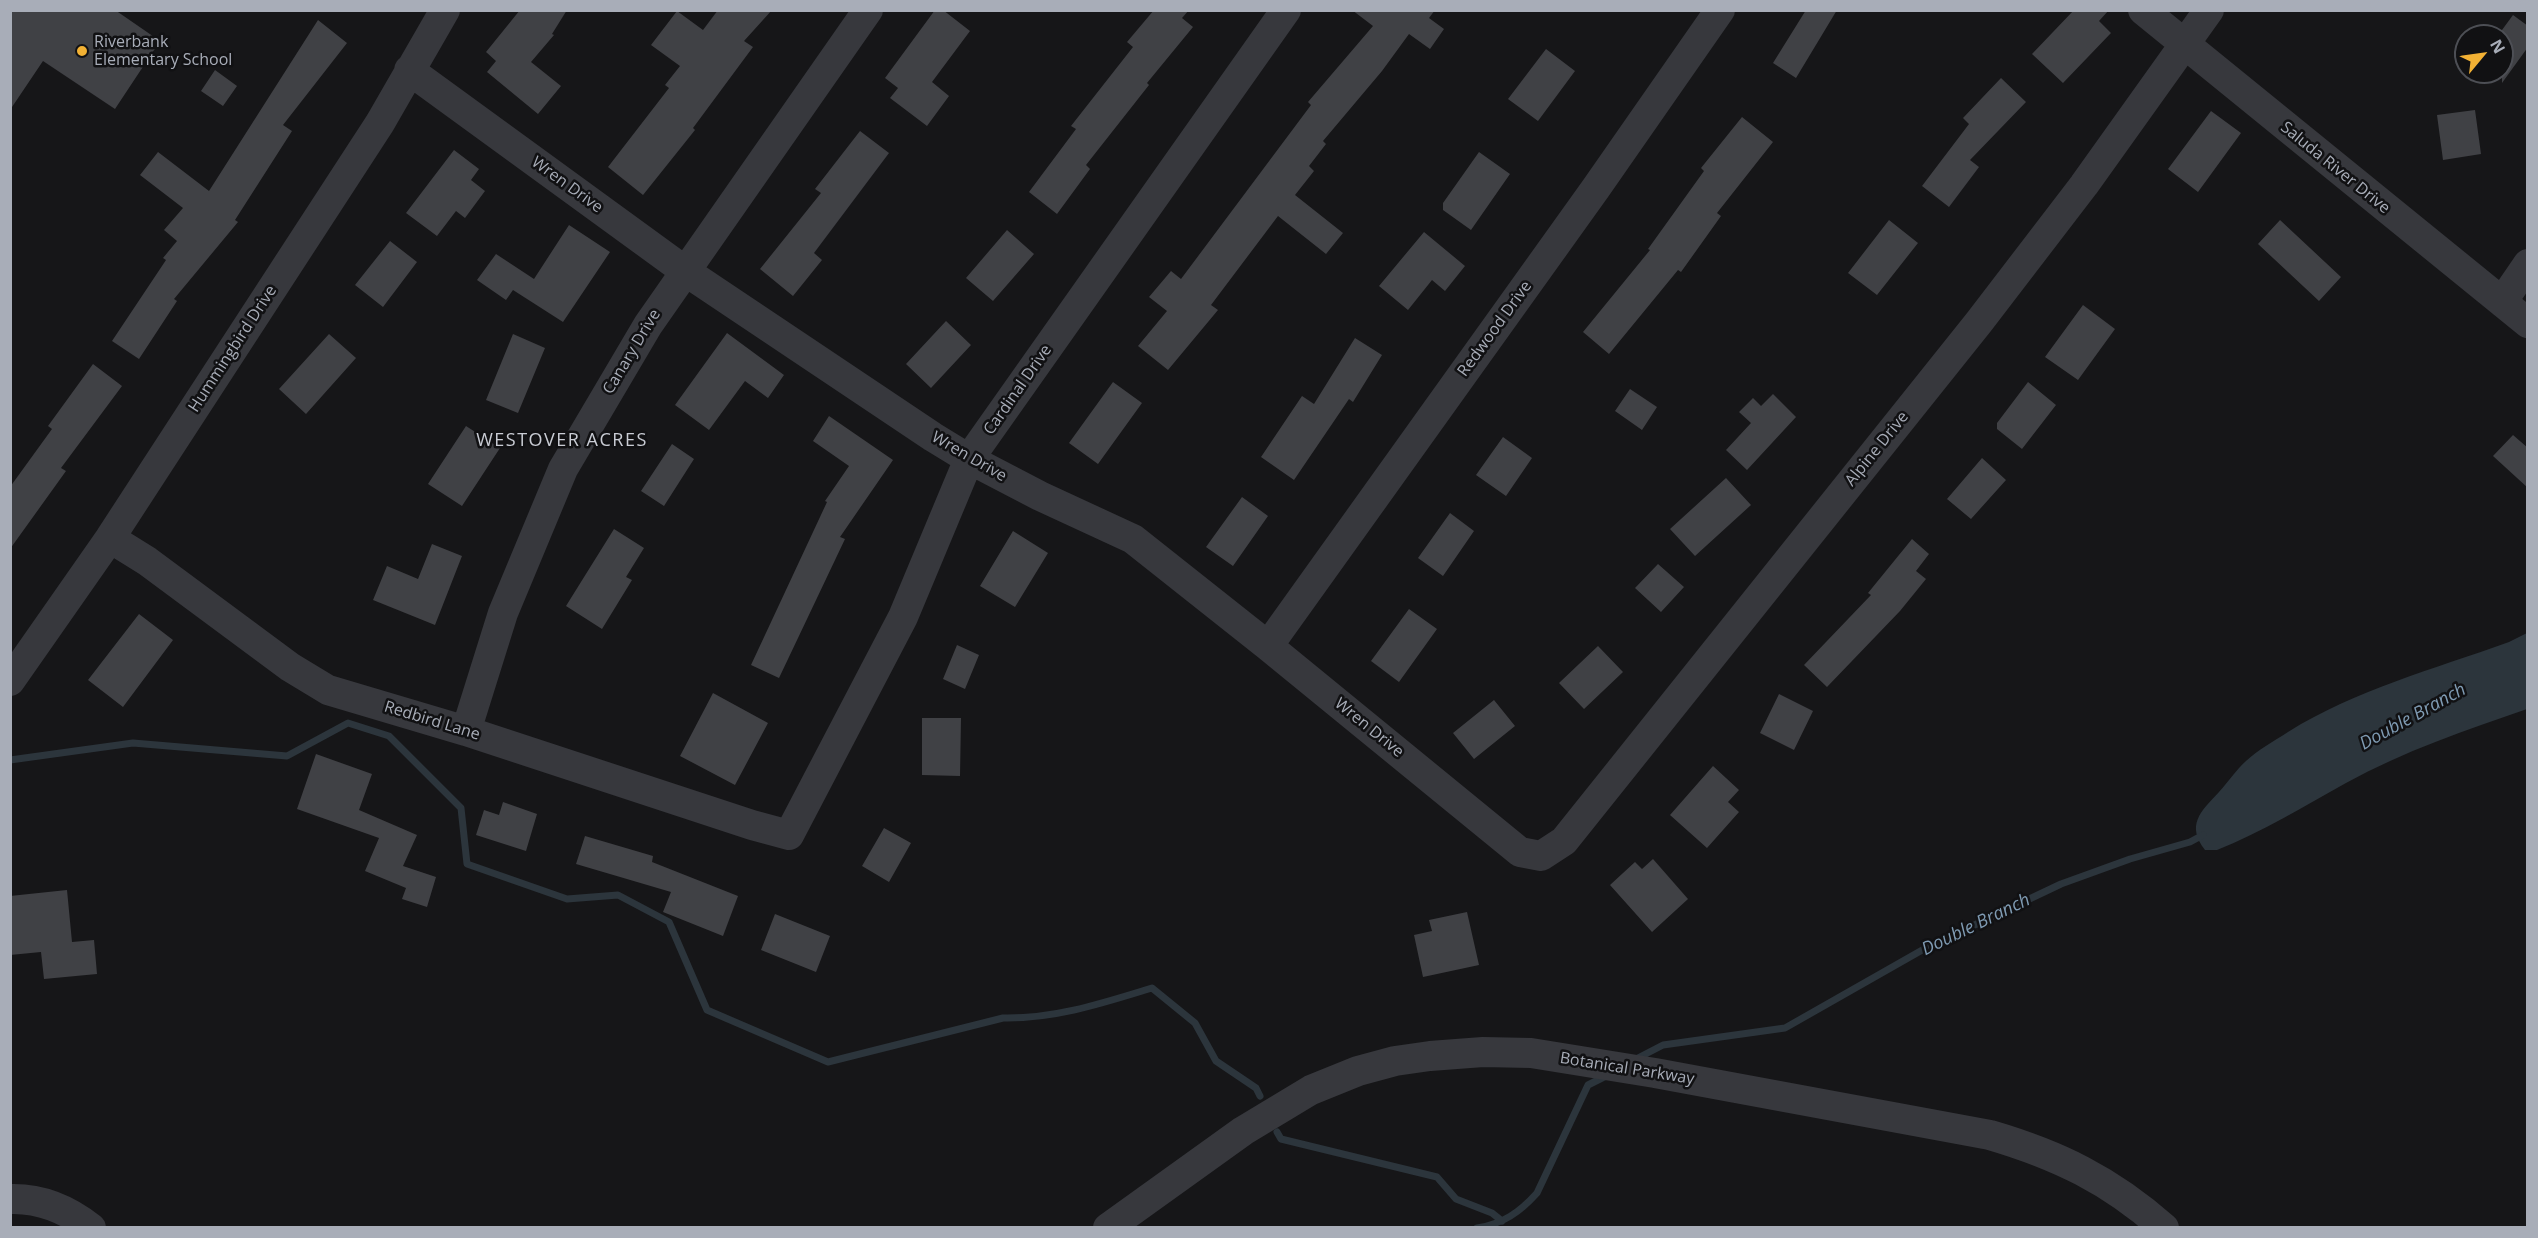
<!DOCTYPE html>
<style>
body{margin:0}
#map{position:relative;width:2538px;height:1238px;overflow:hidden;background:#161618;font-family:"Open Sans",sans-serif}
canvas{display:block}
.frame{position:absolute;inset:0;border:12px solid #a8adb8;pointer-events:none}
.north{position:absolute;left:2454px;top:24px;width:60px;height:60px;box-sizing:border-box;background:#111113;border:2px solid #4d4f55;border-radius:50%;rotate:61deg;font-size:16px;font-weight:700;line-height:24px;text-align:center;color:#a8adb8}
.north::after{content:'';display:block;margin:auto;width:21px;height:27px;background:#f2b134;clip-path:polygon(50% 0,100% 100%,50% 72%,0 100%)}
</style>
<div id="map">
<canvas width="2538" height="1238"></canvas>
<div class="frame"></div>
<div class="north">N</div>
</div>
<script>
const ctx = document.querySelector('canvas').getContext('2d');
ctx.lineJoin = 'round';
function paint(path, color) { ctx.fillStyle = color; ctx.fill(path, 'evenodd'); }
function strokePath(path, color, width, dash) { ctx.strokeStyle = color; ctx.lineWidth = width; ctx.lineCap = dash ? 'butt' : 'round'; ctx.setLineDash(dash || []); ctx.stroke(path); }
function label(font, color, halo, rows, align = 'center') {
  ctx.font = font + ' "Open Sans",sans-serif'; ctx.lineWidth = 5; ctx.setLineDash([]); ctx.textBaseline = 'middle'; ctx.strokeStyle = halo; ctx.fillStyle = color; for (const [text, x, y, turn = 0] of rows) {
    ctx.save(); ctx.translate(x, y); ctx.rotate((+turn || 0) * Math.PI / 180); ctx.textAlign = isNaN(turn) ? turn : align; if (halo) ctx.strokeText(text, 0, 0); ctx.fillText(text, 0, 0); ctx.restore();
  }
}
paint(new Path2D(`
 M2527 633V709C2466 730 2404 751 2346 783 2303 807 2262 832 2217 850H2205C2186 825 2200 812 2219 792 2228 782 2236 770 2246 761 2258 750 2274 741 2288 732 2355 690 2434 669 2509 642Z`), '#2c353c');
strokePath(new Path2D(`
 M10 760 133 743 287 756 348 723 389 736 461 808 467 864 567 899 618 895 669 922 707 1010 828 1062 1003 1018C1055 1019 1103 1003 1152 988L1195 1023 1216 1061 1256 1088 1260 1096
 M1636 1059 1663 1045 1785 1028 1924 949 2061 884 2130 859 2190 842 2203 835
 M1277 1132 1281 1139 1437 1177 1456 1199 1492 1213 1502 1221
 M1477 1228C1503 1224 1520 1212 1537 1193L1588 1085 1606 1076`), '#2c353c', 7);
paint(new Path2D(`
 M10 10H115L160 41 115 109 43 61 10 110Z
 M520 10H567L552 34 554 35 531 62 561 86 538 114 487 72 496 61 486 52Z
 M718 10H772L744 41 753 47 693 128 695 130 643 195 608 167 669 88 665 85 680 66 651 45 677 11 703 30Z
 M935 10H943L970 31 932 82 949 96 927 126 890 98 898 88 885 78Z
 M1154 10H1189L1182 18 1193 27 1147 83 1149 85 1086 165 1090 169 1057 214 1029 192 1076 129 1071 126 1133 47 1127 42Z
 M1352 10H1435L1429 18 1444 29 1430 49 1409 34 1382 71 1323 141 1326 144 1309 166 1314 171 1295 195 1343 233 1326 254 1278 216 1211 305 1218 310 1168 370 1138 346 1167 311 1149 297 1171 271 1181 279 1311 105 1308 102 1373 26Z
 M1806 10H1837L1796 78 1773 63Z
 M2074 10H2109L2099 21 2111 33 2063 83 2032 54Z
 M2513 15 2528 26V47L2502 83V30Z
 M318 20 347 43 283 125 292 131 235 220 238 222 174 299 177 301 139 359 112 341 166 260 163 258 177 241 164 230 183 208 140 175 158 152 209 191Z
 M1546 49 1575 71 1538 121 1508 99Z
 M215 70 237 86 223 106 201 91Z
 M2001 78 2026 102 1970 160 1979 167 1949 207 1922 186 1969 124 1963 118Z
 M2475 110 2481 154 2443 160 2437 115Z
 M2211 111 2241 133 2198 192 2168 169Z
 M1742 117 1773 142 1717 213 1721 216 1681 272 1678 270 1609 354 1583 332 1650 250 1648 249 1704 171 1701 168Z
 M860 131 889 153 814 253 822 260 793 296 760 269 821 193 815 189Z
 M454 150 479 169 471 180 485 191 465 218 456 211 437 236 406 213Z
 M1479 152 1510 174 1471 230 1443 210V203Z
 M1889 220 1918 243 1877 295 1848 273Z
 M2280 220 2341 277 2319 301 2258 244Z
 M569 225 610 252 563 322 513 290 506 300 477 280 496 254 534 279Z
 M1007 230 1034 254 993 301 966 278Z
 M1424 232 1465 266 1445 291 1432 280 1408 310 1379 286Z
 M390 241 417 262 383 307 355 285Z
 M2083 305 2115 329 2078 380 2045 357Z
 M946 321 971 345 931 388 906 364Z
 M727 333 784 375 768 398 745 381 709 430 675 405Z
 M329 334 356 358 306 414 279 389Z
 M513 334 545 348 518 413 486 400Z
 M1355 338 1382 355 1353 402 1349 399 1294 480 1261 457 1302 396 1314 404Z
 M93 364 122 386 61 468 66 471 10 549V487L52 429 48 426Z
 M1113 382 1142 403 1098 464 1069 443Z
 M2028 382 2056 405 2022 449 1997 429V423Z
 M1630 389 1657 407 1642 430 1615 411Z
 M1773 394 1796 417 1747 470 1726 450 1751 423 1739 412 1753 398 1761 406Z
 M829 416 893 460 840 537 845 539 779 678 751 665 827 502 825 501 849 466 813 441Z
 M466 426 500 448 462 506 428 484Z
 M2513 435 2528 448V488L2493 456Z
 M1503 437 1532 458 1506 496 1476 475Z
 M672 444 694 459 664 506 641 491Z
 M1982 458 2006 480 1971 519 1947 499Z
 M1726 478 1751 505 1695 556 1670 529Z
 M1242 497 1268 516 1233 566 1206 547Z
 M1450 513 1474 531 1443 576 1418 558Z
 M614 529 644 548 626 577 632 580 602 629 566 606Z
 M1013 531 1048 553 1015 607 980 586Z
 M1912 539 1929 554 1916 571 1926 579 1900 611 1827 687 1804 665 1871 595 1868 593Z
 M432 544 462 556 435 625 373 600 387 566 418 579Z
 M1658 564 1684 587 1661 612 1635 588Z
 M1409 609 1437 629 1399 682 1371 661Z
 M139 614 173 640 123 707 88 680Z
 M957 645 979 655 965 689 943 679Z
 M1598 646 1623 672 1584 709 1559 683Z
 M713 693 768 723 735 785 680 756Z
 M1779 694 1813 711 1794 750 1760 733Z
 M1494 700 1515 726 1474 759 1453 733Z
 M922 718H961L960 776 922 775Z
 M316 754 372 774 359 810 417 835 403 866 436 877 427 907 402 899 406 888 365 871 379 838 297 809Z
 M1713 766 1739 790 1728 802 1739 812 1707 848 1670 815Z
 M503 802 537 814 526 851 476 835 484 810 499 815Z
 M884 828 911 843 889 882 862 866Z
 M585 836 653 856 652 862 738 896 723 936 663 912 671 892 576 864Z
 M1653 859 1688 899 1652 932 1610 885 1635 862 1642 869Z
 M67 890 72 942 94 940 97 974 44 979 41 952 10 955V896Z
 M1467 912 1479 965 1423 977 1414 935 1432 931 1429 920Z
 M775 914 830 936 816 972 761 950Z`), '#404145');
strokePath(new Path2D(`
 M2143 10 2528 323
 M409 70 685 271 933 437 969 459 1040 496 1133 539 1268 646 1520 852 1541 856 1564 841 1979 322 2084 185 2209 10
 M2502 302 2528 264
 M110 538 147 561 290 667 328 690 466 731 752 825 789 835 903 617 969 459 1286 10
 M1268 646 1596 188 1720 10
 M10 681 110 538 380 123 445 10
 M466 731 503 613 563 469 648 325 868 10
 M10 1199C41 1198 67 1209 91 1228
 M1108 1228 1243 1131 1311 1090 1358 1071 1395 1061 1430 1056 1483 1052 1531 1053 1655 1073 1990 1135C2058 1155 2110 1180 2164 1228`), '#37383d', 30);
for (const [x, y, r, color] of [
 [82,51,6,"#f2b134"]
]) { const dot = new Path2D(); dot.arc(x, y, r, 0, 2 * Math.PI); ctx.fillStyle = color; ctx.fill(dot); strokePath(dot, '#111113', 2); }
label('16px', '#a8adb8', '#111113', [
 ["Riverbank",94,42],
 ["Elementary School",94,60]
], 'left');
label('16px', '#a8adb8', '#111113', [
 ["Saluda River Drive",2335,168,39],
 ["Wren Drive",567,185,36],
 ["Redwood Drive",1495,329,-54],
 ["Hummingbird Drive",233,349,-57],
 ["Canary Drive",632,352,-59],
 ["Cardinal Drive",1018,390,-55],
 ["Alpine Drive",1877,449,-51],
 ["Wren Drive",969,457,30],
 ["Redbird Lane",432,721,17],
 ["Wren Drive",1369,728,39],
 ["Botanical Parkway",1627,1069,9]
]);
ctx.letterSpacing = '1.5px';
label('18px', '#c9ccd4', '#111113', [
 ["WESTOVER ACRES",562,441]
]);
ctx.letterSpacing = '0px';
label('italic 18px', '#7f9bb3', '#111113', [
 ["Double Branch",2413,717,-29],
 ["Double Branch",1976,925,-26]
]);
</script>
